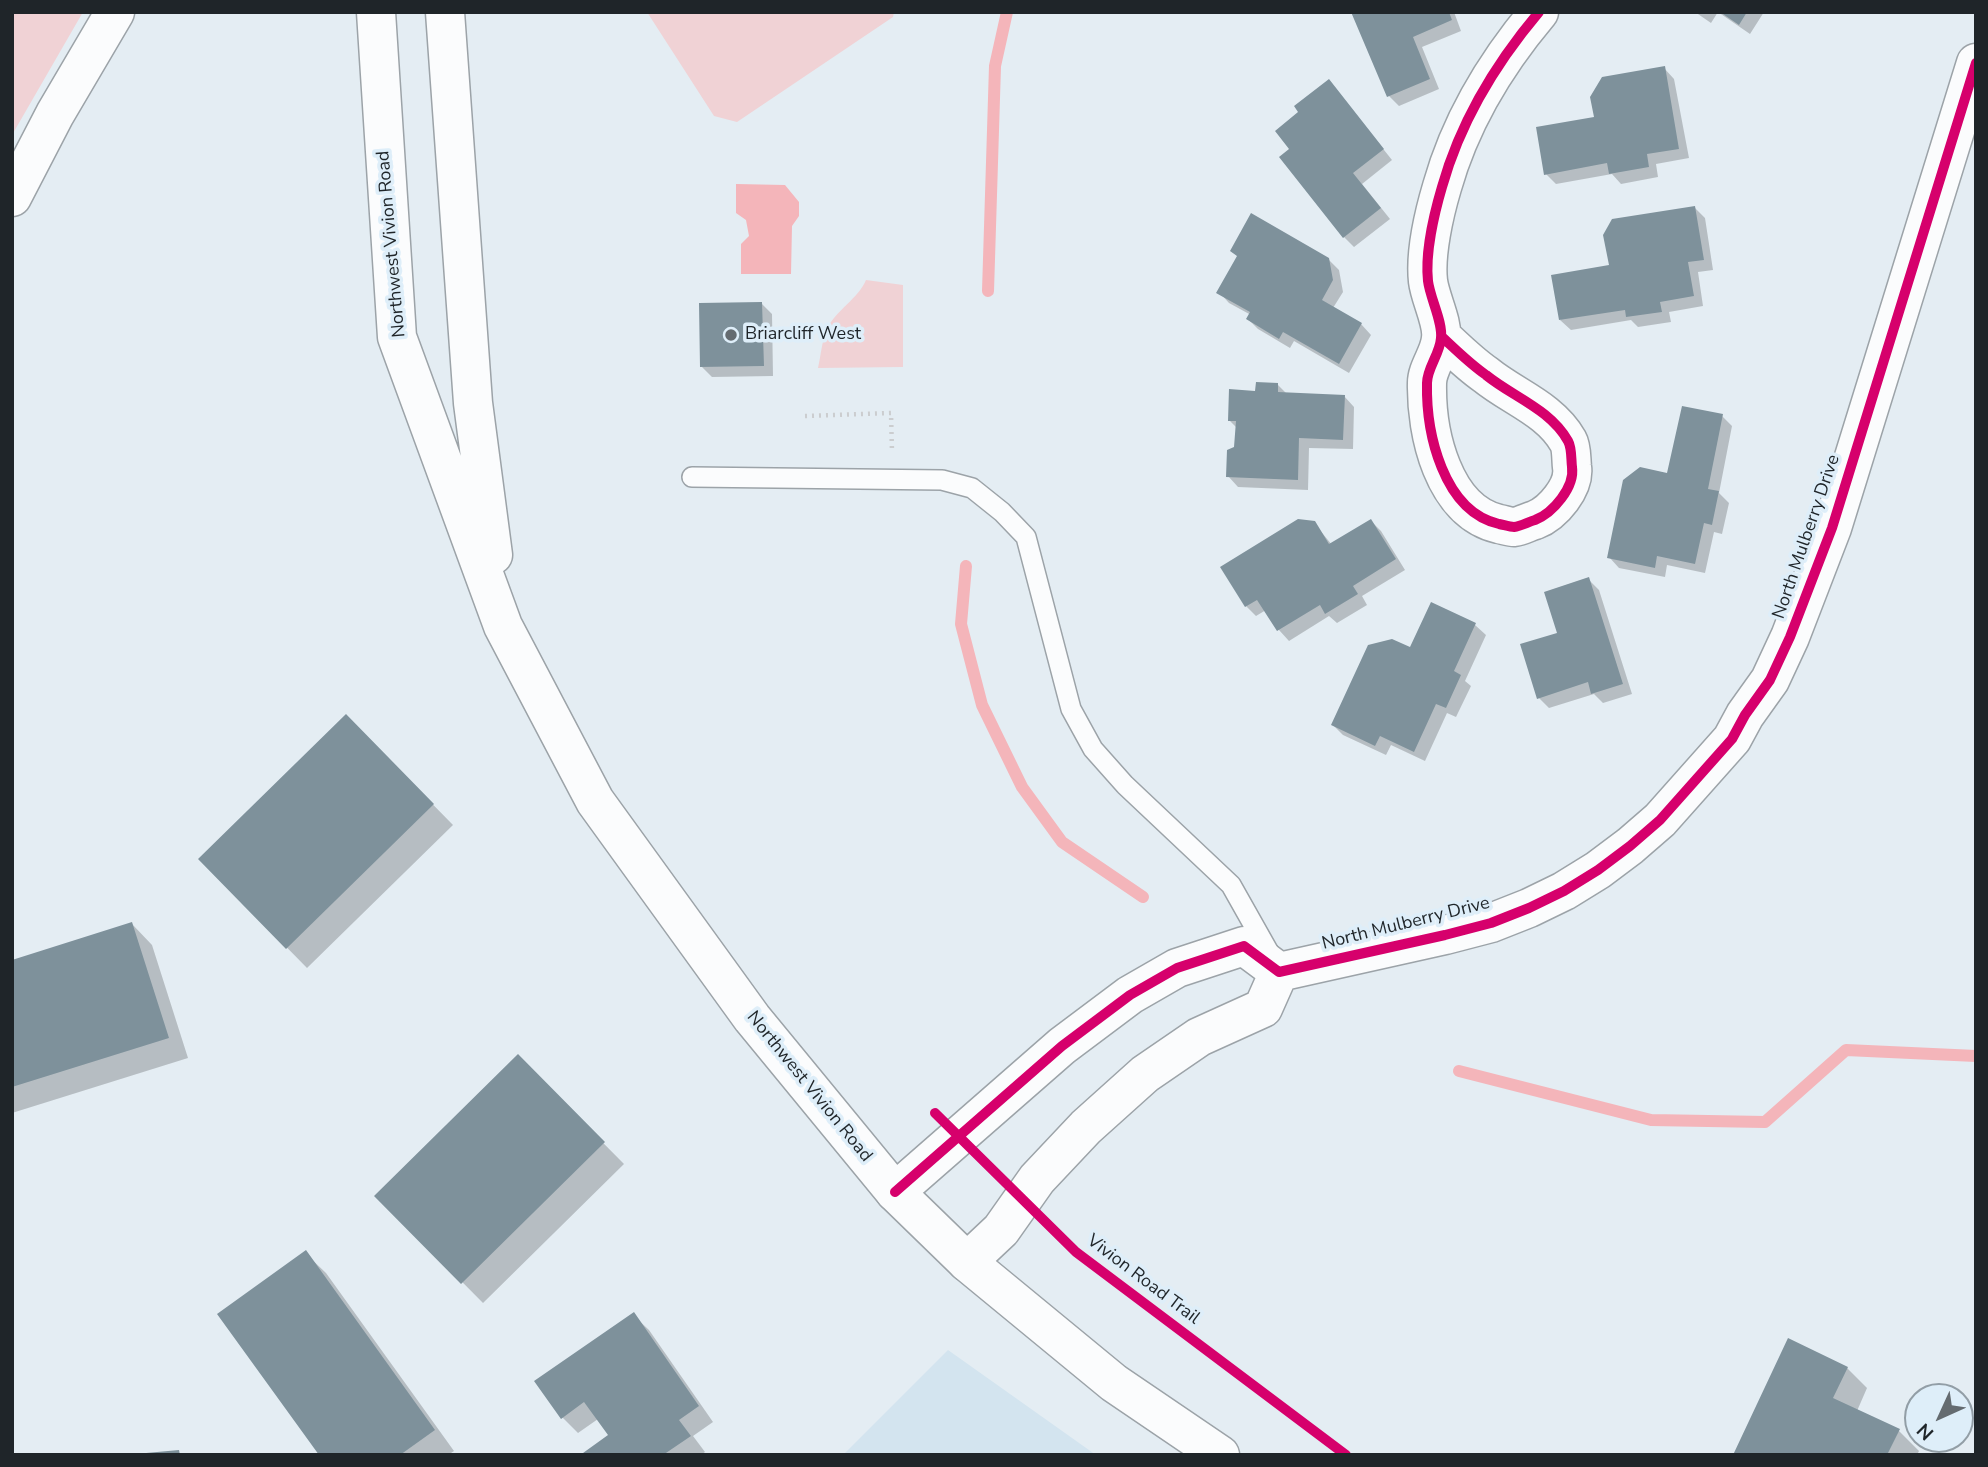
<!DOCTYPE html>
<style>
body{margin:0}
#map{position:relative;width:1988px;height:1467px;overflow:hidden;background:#e4edf3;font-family:"Nunito Sans",sans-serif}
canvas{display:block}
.frame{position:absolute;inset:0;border:14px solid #1f2529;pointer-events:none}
.north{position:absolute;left:1904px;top:1383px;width:70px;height:70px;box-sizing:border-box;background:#deeef9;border:2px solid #929ea6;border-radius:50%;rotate:225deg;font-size:19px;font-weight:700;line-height:28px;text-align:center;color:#1f2529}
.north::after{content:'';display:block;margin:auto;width:24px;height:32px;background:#646b70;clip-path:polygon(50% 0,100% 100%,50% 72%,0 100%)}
</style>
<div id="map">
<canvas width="1988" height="1467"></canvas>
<div class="frame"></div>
<div class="north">N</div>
</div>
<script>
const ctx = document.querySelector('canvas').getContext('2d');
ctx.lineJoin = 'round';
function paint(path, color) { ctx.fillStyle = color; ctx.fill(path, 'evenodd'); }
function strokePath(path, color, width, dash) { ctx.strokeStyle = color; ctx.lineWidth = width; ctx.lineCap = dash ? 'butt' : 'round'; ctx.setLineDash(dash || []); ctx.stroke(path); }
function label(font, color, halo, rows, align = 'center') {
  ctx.font = font + ' "Nunito Sans",sans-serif'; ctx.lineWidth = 7; ctx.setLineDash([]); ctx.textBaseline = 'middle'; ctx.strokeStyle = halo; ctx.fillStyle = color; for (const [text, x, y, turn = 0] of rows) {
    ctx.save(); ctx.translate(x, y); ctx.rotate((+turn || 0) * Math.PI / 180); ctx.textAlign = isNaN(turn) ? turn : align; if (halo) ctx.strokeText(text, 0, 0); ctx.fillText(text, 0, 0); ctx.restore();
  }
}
paint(new Path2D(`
 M948 1350 1096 1455H843Z`), '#d3e4ef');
paint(new Path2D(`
 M12 12H83L12 135Z
 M647 12H894L893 17 737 122 714 116Z
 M866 280 903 285V367L818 368C821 355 822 340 827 329 836 310 858 299 866 280Z`), '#f0d2d5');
paint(new Path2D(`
 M736 184 785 185 799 202V216L792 226 791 274H741V244L749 236 746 220 736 213Z`), '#f4b5ba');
paint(new Path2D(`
 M1353 12H1454L1461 31 1422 47 1439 89 1399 106 1389 96Z
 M1695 12H1764L1750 34 1718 12 1711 23Z
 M1664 68 1674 79 1689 158 1656 164 1658 177 1621 184 1612 174 1556 184 1546 174 1596 119Z
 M1329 81 1392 160 1362 184 1390 219 1354 247 1344 237 1292 149 1301 112Z
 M1695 208 1705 218 1713 270 1698 272 1703 306 1669 312 1671 322 1638 327 1631 320 1571 330 1560 320 1611 267Z
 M1328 259 1339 270 1343 292 1333 308 1361 324 1371 335 1349 373 1294 341 1290 348 1258 329 1248 319 1251 315 1229 303 1219 292Z
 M762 304 772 314 773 376 712 377 702 367Z
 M1278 385 1287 394 1344 396 1354 407 1353 449 1309 448 1308 490 1238 487 1228 476 1236 448 1237 428 1230 421 1257 392Z
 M1722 416 1732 426 1719 493 1729 503 1722 534 1714 532 1705 573 1667 565 1665 577 1619 568 1609 557 1669 475Z
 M1371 521 1381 531 1405 570 1362 596 1367 605 1337 623 1329 616 1289 641 1279 630 1266 610 1256 616 1246 606 1314 523 1332 545Z
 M1588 579 1599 590 1632 694 1603 703 1594 694 1549 708 1539 698 1559 634Z
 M1432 604 1475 625 1486 635 1465 681 1471 686 1456 717 1447 713 1425 761 1391 745 1386 755 1343 735 1333 725 1411 650Z
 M346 716 453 825 307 968 200 859Z
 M132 924 152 945 188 1058 12 1113V962Z
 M518 1057 624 1164 483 1303 377 1196Z
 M305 1253 326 1273 454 1451 448 1455H321Z
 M633 1315 649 1330 713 1422 693 1436 705 1452 701 1455H586L610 1436 598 1419 578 1433 562 1417Z
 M1847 1368 1867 1388 1857 1411 1899 1431 1919 1451 1917 1455H1735Z`), '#0003');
strokePath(new Path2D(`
 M988 291 995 66 1007 12
 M966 566 961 624 982 705 1022 787 1062 842 1143 897
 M1459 1071 1651 1120 1765 1122 1846 1050 1976 1056`), '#f4b5ba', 12);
paint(new Path2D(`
 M1351 12H1449L1452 20 1413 37 1430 79 1387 97Z
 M1720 12H1747L1739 25Z
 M1665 66 1679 149 1647 154 1649 167 1609 174 1607 163 1544 175 1536 127 1594 117 1590 97 1602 77Z
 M1329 79 1384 149 1353 173 1381 208 1343 238 1279 157 1289 149 1275 131 1298 112 1294 106Z
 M1695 206 1704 260 1688 262 1694 296 1660 302 1662 312 1626 317 1625 310 1559 320 1551 275 1609 265 1603 235 1612 219Z
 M1251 213 1329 258 1333 280 1322 300 1362 323 1339 364 1283 332 1279 339 1246 319 1250 312 1216 293 1237 256 1230 251Z
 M762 302 764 366 700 367 699 303Z
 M1256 382 1278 383V392L1345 395 1343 440 1299 438 1298 480 1226 477 1227 450 1234 447 1236 421H1228L1229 389 1255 391Z
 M1682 406 1723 414 1708 489 1719 491 1712 525 1704 523 1695 564 1657 556 1655 568 1607 558 1623 480 1640 467 1667 473Z
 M1298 519 1315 521 1329 544 1371 519 1396 559 1353 586 1358 594 1325 614 1320 605 1277 631 1257 600 1245 607 1220 567Z
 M1589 577 1623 684 1591 694 1588 682 1537 699 1520 644 1557 633 1544 592Z
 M1431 602 1476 623 1454 671 1461 675 1446 708 1436 704 1414 752 1380 736 1375 746 1331 725 1368 645 1392 639 1410 647Z
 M346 714 434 804 286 949 198 859Z
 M132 922 169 1038 12 1087V960Z
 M518 1054 605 1142 461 1284 374 1196Z
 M306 1250 435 1430 400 1455H319L217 1314Z
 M634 1312 699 1406 679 1420 691 1436 663 1455H584L583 1453 608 1435 584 1402 561 1419 534 1381Z
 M1788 1338 1848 1367 1833 1398 1900 1429 1887 1455H1733Z
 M179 1450 180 1455H146V1453Z`), '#7e919b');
const lane = new Path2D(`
 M692 477 942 480 972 488 1002 512 1026 537 1071 709 1093 749 1125 785 1231 885 1271 956`);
const street = new Path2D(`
 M1442 337C1456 350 1470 364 1486 375 1513 397 1550 409 1568 441 1572 448 1571 459 1572 467 1575 487 1553 513 1535 520 1528 522 1521 526 1514 527 1510 527 1504 525 1499 524 1443 511 1426 433 1427 383 1427 368 1440 354 1441 338 1443 322 1430 298 1428 281 1425 254 1434 214 1442 187 1460 123 1496 63 1539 12
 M895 1192 1062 1046 1130 995 1177 968 1244 946 1279 972 1445 935 1491 923 1529 908 1564 891 1598 870 1630 846 1660 820 1732 739 1745 715 1770 680 1790 637 1832 528 1976 63
 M967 1262 1001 1230 1037 1179 1086 1127 1145 1074 1199 1037 1263 1008 1279 972`);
const secondary = new Path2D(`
 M376 12 397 337 503 626 595 801 752 1018 895 1192 967 1262 1114 1383 1220 1455
 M445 12 473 403 493 555`);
const highway = new Path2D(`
 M12 197 55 114 115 12`);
strokePath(lane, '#9ca3a8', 22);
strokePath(street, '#9ca3a8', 41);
strokePath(secondary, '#9ca3a8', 41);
strokePath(highway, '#9ca3a8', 41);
strokePath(new Path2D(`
 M805 416 891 413 892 452`), '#cbcdcf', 4.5, [2, 5]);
strokePath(lane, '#fbfcfd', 19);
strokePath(street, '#fbfcfd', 38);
strokePath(secondary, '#fbfcfd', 38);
strokePath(highway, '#fbfcfd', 38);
strokePath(new Path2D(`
 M1442 337C1456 350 1470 364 1486 375 1513 397 1550 409 1568 441 1572 448 1571 459 1572 467 1575 487 1553 513 1535 520 1528 522 1521 526 1514 527 1510 527 1504 525 1499 524 1443 511 1426 433 1427 383 1427 368 1440 354 1441 338 1443 322 1430 298 1428 281 1425 254 1434 214 1442 187 1460 123 1496 63 1539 12
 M935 1113 1076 1252 1346 1455
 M895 1192 1062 1046 1130 995 1177 968 1244 946 1279 972 1445 935 1491 923 1529 908 1564 891 1598 870 1630 846 1660 820 1732 739 1745 715 1770 680 1790 637 1832 528 1976 63`), '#d6006c', 10);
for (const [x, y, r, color] of [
 [731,335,7,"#646b70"]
]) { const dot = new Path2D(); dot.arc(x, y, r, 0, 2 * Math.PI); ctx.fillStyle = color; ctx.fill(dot); strokePath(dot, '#deeef9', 2.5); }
label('18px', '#1f2529', '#deeef9', [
 ["Northwest Vivion Road",392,244,-95],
 ["North Mulberry Drive",1807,537,-71],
 ["North Mulberry Drive",1406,924,-14],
 ["Northwest Vivion Road",809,1087,51],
 ["Vivion Road Trail",1143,1280,37]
]);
label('18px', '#1f2529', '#deeef9', [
 ["Briarcliff West",745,335]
], 'left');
</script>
